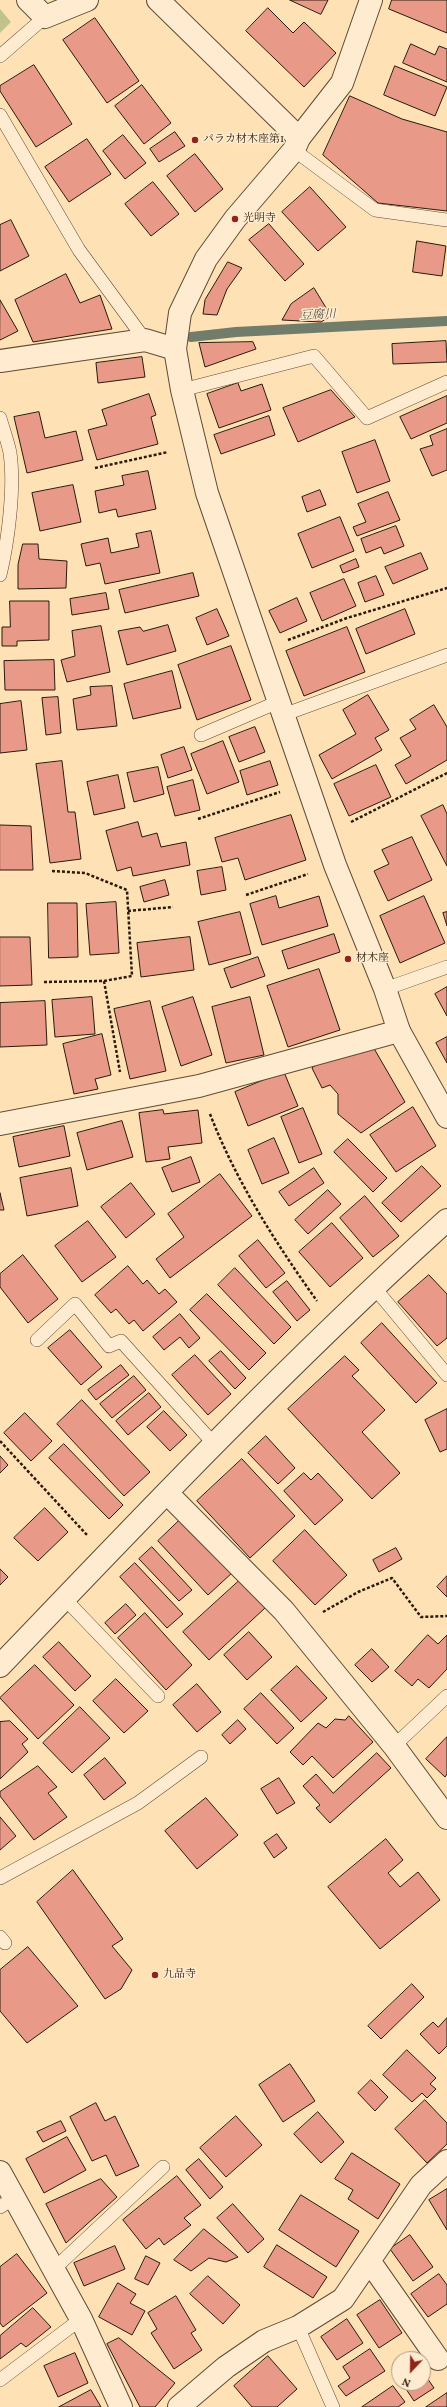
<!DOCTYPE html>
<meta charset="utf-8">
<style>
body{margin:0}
#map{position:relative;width:447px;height:2407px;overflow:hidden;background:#ffe1b6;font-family:Vollkorn,serif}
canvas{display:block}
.north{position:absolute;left:391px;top:2351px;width:40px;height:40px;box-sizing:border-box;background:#ffecd0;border:1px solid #aa9881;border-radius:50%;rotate:202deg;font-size:11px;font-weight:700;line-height:16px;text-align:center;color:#2a1a0a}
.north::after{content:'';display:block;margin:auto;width:14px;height:18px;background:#8f2418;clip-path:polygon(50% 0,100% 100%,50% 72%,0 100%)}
</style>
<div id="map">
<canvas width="447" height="2407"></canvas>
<div class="north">N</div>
</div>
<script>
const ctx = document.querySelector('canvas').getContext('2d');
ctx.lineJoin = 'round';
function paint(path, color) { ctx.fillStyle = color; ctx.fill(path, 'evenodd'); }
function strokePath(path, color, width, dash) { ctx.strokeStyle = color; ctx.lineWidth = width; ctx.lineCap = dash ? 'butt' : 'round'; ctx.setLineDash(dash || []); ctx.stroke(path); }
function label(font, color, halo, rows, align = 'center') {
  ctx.font = font + ' Vollkorn,"Noto Serif JP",serif'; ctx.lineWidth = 3; ctx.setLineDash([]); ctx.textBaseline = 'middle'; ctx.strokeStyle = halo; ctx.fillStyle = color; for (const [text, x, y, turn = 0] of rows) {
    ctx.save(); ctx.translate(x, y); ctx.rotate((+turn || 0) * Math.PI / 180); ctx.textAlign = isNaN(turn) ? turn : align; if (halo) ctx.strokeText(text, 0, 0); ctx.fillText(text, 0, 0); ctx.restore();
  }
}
paint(new Path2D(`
 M0 9 11 22 0 33Z`), '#c1c38d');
strokePath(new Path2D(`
 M191 337 236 332 447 321`), '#717c6a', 10);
const building = new Path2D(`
 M290 0H328L321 14Z
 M392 0H447V33L389 9Z
 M268 8 293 33 304 22 336 53 304 87 246 31Z
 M95 18 139 81 107 103 63 40Z
 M411 44 435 55 439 46 447 49V82L403 63Z
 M34 65 72 124 36 147 0 91V86Z
 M395 66 447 87 435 116 384 95Z
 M142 85 171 123 144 144 115 106Z
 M350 96 402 119 447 132V211L378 203 323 155Z
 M175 132 185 146 159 162 150 149Z
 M123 135 146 163 125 179 103 151Z
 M87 139 111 174 69 202 45 167Z
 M195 154 223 189 195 212 167 176Z
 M153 182 179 214 151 236 125 204Z
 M310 187 346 227 318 251 282 212Z
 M11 220 29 256 0 271V225Z
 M269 224 304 264 285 281 249 240Z
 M417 241 446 246 442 276 413 272Z
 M228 262 242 268 227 289 217 315 203 314 205 300Z
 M66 274 80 303 100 295 112 329 33 342 15 300Z
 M314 288 331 316 321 322 282 320 291 304Z
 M0 300 18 331 0 340Z
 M446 341 447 362 393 364 392 344Z
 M253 342 256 349 205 367 199 343Z
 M142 357 145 377 98 383 96 363Z
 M238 383 241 391 262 384 271 410 219 428 207 394Z
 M331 390 355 417 298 442 283 408Z
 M149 394 156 415 151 417 158 444 97 460 88 430 107 425 102 410Z
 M447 396V423L411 439 400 417Z
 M39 412 45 438 76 431 83 460 27 473 14 417Z
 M269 416 275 435 221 454 214 435Z
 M447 429V470L432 476 420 449 433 445 430 436Z
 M375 440 390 481 357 493 342 452Z
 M148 471 156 509 118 517 116 509 99 513 95 491 124 485 122 476Z
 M73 485 81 522 40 531 32 493Z
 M320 490 326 505 307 512 302 497Z
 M388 492 400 520 357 536 353 527 366 522 358 504Z
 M340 517 354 551 312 568 298 534Z
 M396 526 404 546 384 554 381 547 366 553 361 539Z
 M151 531 160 573 105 584 100 563 86 566 81 544 108 538 111 553 139 547 136 534Z
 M23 544H38L39 559 67 561 66 588 18 589V565Z
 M421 553 428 569 393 584 385 567Z
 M356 559 359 567 343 573 340 566Z
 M193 573 199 596 125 613 119 590Z
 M376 576 384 595 365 602 358 583Z
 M344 579 356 606 322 621 310 593Z
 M106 593 109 609 72 615 70 599Z
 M297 598 307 621 280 633 269 611Z
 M10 601H49V640L17 641V646H2V627H10Z
 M217 609 229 636 207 645 196 618Z
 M405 609 415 634 366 654 356 629Z
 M168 625 176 651 127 665 118 631 140 627 143 631Z
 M101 626 110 672 67 682 61 660 75 656 72 631Z
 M347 627 365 672 304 696 286 651Z
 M231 646 251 700 197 720 178 665Z
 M54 660 55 690H5L4 661Z
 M172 671 181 708 133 719 124 684Z
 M112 686 117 726 77 730 73 699 91 695 90 687Z
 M368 695 389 730 375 738 382 750 332 779 319 755 356 734 343 710Z
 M58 697 61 733 46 735 42 698Z
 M21 701 27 750 0 753V704Z
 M434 705 447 727V760L406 784 395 765 411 756 400 738 416 729 410 720Z
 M255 727 265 752 239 762 229 737Z
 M223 741 239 782 207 794 191 754Z
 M184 747 192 770 168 778 161 755Z
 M62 761 68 812H75L81 859 50 863 36 764Z
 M270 761 278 785 247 795 240 771Z
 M376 765 391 797 349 816 334 784Z
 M158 767 164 794 134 802 127 773Z
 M118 775 125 808 94 815 87 782Z
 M193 780 200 810 175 816 167 787Z
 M443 805 447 814V866L421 816Z
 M291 815 306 860 245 880 238 858 222 862 215 838Z
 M138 822 142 837 157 833 161 847 186 842 190 865 133 876 131 867 117 871 106 831Z
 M0 825 31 826 33 870H0Z
 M412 837 432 880 388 901 374 871 389 864 382 850Z
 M222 867 226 890 201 895 197 871Z
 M165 880 169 895 144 902 140 887Z
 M276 896 279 908 319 896 328 926 262 945 250 904Z
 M424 896 445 943 400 963 380 916Z
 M116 902 119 953 90 955 86 904Z
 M48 903H77L78 957 49 958Z
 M240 912 251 954 209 965 198 922Z
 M447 912V926L443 913Z
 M334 934 340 952 288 969 282 951Z
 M0 937H30L32 985 0 986Z
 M190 937 194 970 141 977 137 943Z
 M258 957 265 976 231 988 224 969Z
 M319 969 340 1030 288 1047 267 986Z
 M447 987V1016L435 994Z
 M92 997 95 1034 55 1037 52 1000Z
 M193 997 212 1055 181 1066 162 1007Z
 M250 997 264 1055 226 1063 212 1007Z
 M45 1001 47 1045 0 1047V1003Z
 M150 1001 166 1071 130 1079 114 1009Z
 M102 1034 111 1075 95 1079 98 1089 74 1094 63 1044Z
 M447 1037V1063L436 1043Z
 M372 1045 405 1102 361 1133 338 1114V1094L330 1085 322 1088 312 1068 318 1063Z
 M284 1072 298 1106 248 1126 235 1092Z
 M413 1107 436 1146 396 1172 370 1135Z
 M303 1108 322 1154 299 1163 281 1117Z
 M163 1110 164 1114 198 1110 202 1143 168 1147 170 1159 146 1162 139 1113Z
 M122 1121 133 1157 87 1170 77 1133Z
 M64 1126 70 1156 19 1167 13 1137Z
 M274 1138 289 1173 262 1184 248 1150Z
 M348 1139 387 1178 373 1192 334 1152Z
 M191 1157 200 1182 172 1192 162 1168Z
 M422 1166 441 1186 401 1222 382 1203Z
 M71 1168 78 1206 27 1216 20 1178Z
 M314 1168 324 1183 289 1206 279 1192Z
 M220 1174 252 1216 170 1278 156 1259 184 1237 168 1214Z
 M131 1183 155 1214 126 1238 101 1207Z
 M328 1190 341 1204 308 1234 295 1220Z
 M0 1193 4 1210H0Z
 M365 1196 399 1236 373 1257 340 1218Z
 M88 1221 116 1257 82 1282 55 1246Z
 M332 1223 363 1258 330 1287 299 1252Z
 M258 1240 285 1273 266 1288 239 1256Z
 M23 1255 58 1299 28 1323 0 1287V1274Z
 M128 1266 143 1284 147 1280 159 1294 165 1289 177 1302 143 1331 134 1320 129 1324 116 1309 111 1313 95 1295Z
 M235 1268 291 1327 274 1344 218 1285Z
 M429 1275 447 1294V1338L437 1346 398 1302Z
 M287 1281 310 1310 297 1321 273 1292Z
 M207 1294 266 1353 249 1370 190 1310Z
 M180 1314 200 1338 189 1348 180 1337 164 1350 153 1337Z
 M382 1323 437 1383 416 1403 361 1343Z
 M70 1330 102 1367 81 1385 48 1348Z
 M221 1351 246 1378 235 1389 209 1361Z
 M195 1355 231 1394 208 1415 172 1375Z
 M345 1356 359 1370 352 1376 385 1410 362 1432 400 1473 372 1499 288 1409Z
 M121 1365 129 1375 96 1400 88 1390Z
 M134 1376 146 1390 112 1418 100 1404Z
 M149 1393 161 1407 128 1435 116 1421Z
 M82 1400 150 1472 124 1496 57 1424Z
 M447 1409V1449L440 1452 425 1420Z
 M164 1411 187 1435 170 1451 147 1427Z
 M25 1413 52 1441 31 1461 4 1433Z
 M266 1436 295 1468 278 1484 248 1453Z
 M64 1444 123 1505 109 1519 49 1458Z
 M0 1456 8 1465 0 1473Z
 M242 1459 295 1516 250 1558 197 1501Z
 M304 1473 311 1480 318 1473 343 1500 315 1525 284 1491Z
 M45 1508 68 1532 38 1561 14 1538Z
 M182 1518 233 1572 208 1595 158 1541Z
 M305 1530 347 1575 315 1605 273 1561Z
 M152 1547 192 1590 179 1601 139 1559Z
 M396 1548 402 1559 379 1572 373 1560Z
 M135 1563 183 1614 167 1628 120 1577Z
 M0 1569 8 1577 0 1585Z
 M447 1576V1597L437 1587Z
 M239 1581 265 1608 209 1660 183 1632Z
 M126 1604 136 1615 115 1634 105 1623Z
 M145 1613 192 1665 166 1690 118 1638Z
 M249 1632 272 1657 247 1680 224 1655Z
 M428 1635 438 1644 447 1635V1669L429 1688 418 1679 412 1686 395 1671Z
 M59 1642 91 1676 75 1691 43 1657Z
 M372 1649 389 1667 372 1682 355 1665Z
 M35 1665 74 1705 38 1739 0 1698Z
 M297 1666 327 1698 301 1722 271 1690Z
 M116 1679 148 1711 124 1733 93 1701Z
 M197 1684 221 1712 197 1732 173 1705Z
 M261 1693 294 1728 277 1744 244 1709Z
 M80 1707 110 1738 72 1773 43 1743Z
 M349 1716 373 1742 333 1778 312 1756 303 1765 290 1752 318 1723 326 1728 335 1719 345 1720Z
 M238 1720 246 1729 230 1744 222 1735Z
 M10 1721 28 1739 22 1744 28 1752 0 1779V1722Z
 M447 1737V1774L445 1777 426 1759Z
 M377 1753 391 1768 330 1823 316 1808 320 1805 303 1786 316 1774 333 1793Z
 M105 1758 126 1783 104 1800 84 1775Z
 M38 1766 57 1787 48 1793 67 1817 34 1840 0 1796V1792Z
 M279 1778 295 1803 277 1814 261 1789Z
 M206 1798 238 1835 197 1869 165 1831Z
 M0 1817 16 1836 0 1850Z
 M277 1834 287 1848 274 1858 264 1843Z
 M386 1839 403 1860 388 1873 400 1887 418 1872 440 1900 380 1949 328 1887Z
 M73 1870 123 1939 112 1946 132 1970 121 1989 105 1999 37 1902Z
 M28 1947 78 2006 27 2043 0 2011V1970Z
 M412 1984 424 1997 381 2039 368 2026Z
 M447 2018V2046L439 2054 420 2034 433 2022 438 2027Z
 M407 2050 436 2078 430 2084 436 2089 427 2098 422 2093 412 2102 383 2075Z
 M290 2064 315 2101 283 2122 259 2085Z
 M371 2080 388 2097 375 2111 358 2093Z
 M425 2100 447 2123V2144L427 2163 395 2129Z
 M96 2103 105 2121 115 2116 139 2166 116 2176 106 2155 92 2161 70 2117Z
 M318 2112 344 2142 321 2163 294 2134Z
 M236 2116 262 2145 226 2177 200 2148Z
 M61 2121 66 2131 43 2142 37 2132Z
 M67 2137 86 2170 44 2193 26 2159Z
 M352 2153 400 2184 378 2219 348 2199 353 2190 335 2179Z
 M199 2159 223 2187 210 2199 186 2170Z
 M177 2176 201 2205 184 2218 191 2225 164 2245 159 2238 146 2249 123 2220Z
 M101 2179 117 2197 66 2243 46 2204Z
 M447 2189V2230L429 2200Z
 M301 2195 359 2231 336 2267 279 2230Z
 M233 2204 264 2239 248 2253 217 2218Z
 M204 2229 238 2257 226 2262 209 2258 191 2271 174 2260Z
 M410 2235 433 2267 413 2281 390 2249Z
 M277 2245 327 2277 313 2298 264 2267Z
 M115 2246 125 2269 84 2286 74 2263Z
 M17 2254 47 2293 3 2327 0 2323V2267Z
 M146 2256 160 2263 148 2285 135 2279Z
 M439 2274 447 2285V2304L428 2317 411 2294Z
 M208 2276 240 2305 223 2324 190 2294Z
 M118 2283 136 2294 130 2303 145 2311 132 2335 99 2317Z
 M176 2296 196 2330 191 2333 202 2350 174 2369 151 2333 157 2329 148 2313Z
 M380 2300 402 2333 379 2348 357 2315Z
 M33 2308 51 2327 26 2347 21 2343 0 2359V2336Z
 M347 2319 363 2343 337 2360 321 2337Z
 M119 2338 175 2383 155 2407H140L107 2344Z
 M370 2349 385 2371 346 2396 338 2386 350 2378 343 2367Z
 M75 2353 88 2383 58 2397 44 2366Z
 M268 2356 297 2389 277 2407H252L234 2386Z
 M399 2366V2378L393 2370Z
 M423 2372 434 2388 414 2401 402 2383H423Z
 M393 2386 405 2402 398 2407H362Z
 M91 2390 101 2407H59Z
 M447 2393V2407H426Z`);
paint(building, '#e99988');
strokePath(building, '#2a1a0a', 1);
const service = new Path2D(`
 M0 56 45 17
 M0 115 79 250 145 340
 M294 150 375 210 447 220
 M182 390 314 356 367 418 447 382
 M0 418C3 429 8 442 10 453 15 488 8 542 0 575
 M283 715 447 655
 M201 735 278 702
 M385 989 447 967
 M373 1286 447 1375
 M37 1340 75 1304 109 1346 121 1341 215 1445
 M64 1598 158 1696
 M394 1746 447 1696
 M0 1878 138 1803 201 1757
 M0 1937 5 1943
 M0 2207 14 2198
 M54 2269 163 2167
 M298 2327 333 2407
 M0 2380 81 2319`);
const minor = new Path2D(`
 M28 0 45 17 87 0
 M158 0 299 138
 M0 361 145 340 175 349
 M0 1124 199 1086 399 1031
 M167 1493 284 1611 394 1746 447 1818
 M0 2172 81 2319 121 2407
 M370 2262 438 2359
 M179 2407 226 2367 264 2341 298 2327 343 2299 421 2185 447 2161`);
const tertiary = new Path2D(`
 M371 0 342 83 299 138 294 150 235 219 206 259 180 313 175 349 182 390 207 493 335 865 385 989 399 1031 447 1117
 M0 1666C145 1514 291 1361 447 1220`);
strokePath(service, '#5f4c35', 14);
strokePath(minor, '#5f4c35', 24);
strokePath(tertiary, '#5f4c35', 24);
strokePath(new Path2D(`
 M95 468 168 452
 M288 640 347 618 447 588
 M198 819 280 792
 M351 822 447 773
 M246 895 308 874
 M128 911 173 907
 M104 981 120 1072
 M44 982 104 981 132 976 127 890 85 873 52 871
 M210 1114C236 1181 275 1242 317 1301
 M0 1441 87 1535
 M323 1612 358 1592 392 1578 421 1617 447 1616`), '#2a1a0a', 2.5, [3, 2]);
strokePath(service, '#ffecd0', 13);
strokePath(minor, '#ffecd0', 22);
strokePath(tertiary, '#ffecd0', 22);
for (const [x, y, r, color] of [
 [195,140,4,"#8f2418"],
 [235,219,4,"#8f2418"],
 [348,959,4,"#8f2418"],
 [155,1975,4,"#8f2418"]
]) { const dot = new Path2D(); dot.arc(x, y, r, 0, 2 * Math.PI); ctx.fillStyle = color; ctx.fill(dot); strokePath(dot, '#ffecd0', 1.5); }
label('11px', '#2a1a0a', '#ffecd0', [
 ["パラカ材木座第1",203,140],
 ["光明寺",243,219],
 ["材木座",356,959],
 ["九品寺",163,1975]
], 'left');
label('italic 12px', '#545342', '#ffecd0', [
 ["豆腐川",318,316,-3]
]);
</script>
